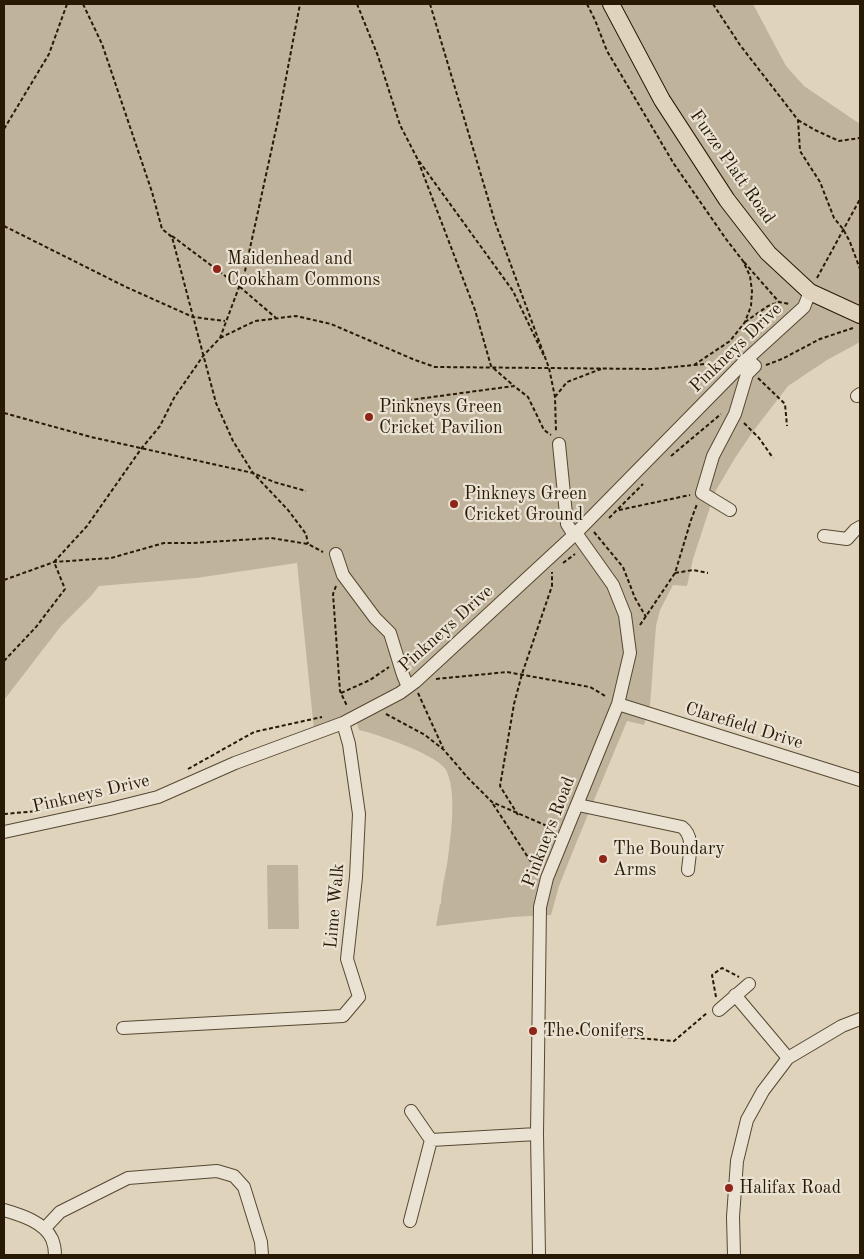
<!DOCTYPE html>
<style>
body{margin:0}
#map{position:relative;width:864px;height:1259px;overflow:hidden;background:#dfd3bb;font-family:"Old Standard TT",serif}
canvas{display:block}
.frame{position:absolute;inset:0;border:5px solid #281904;pointer-events:none}
</style>
<div id="map">
<canvas width="864" height="1259"></canvas>
<div class="frame"></div>
</div>
<script>
const ctx = document.querySelector('canvas').getContext('2d');
ctx.lineJoin = 'round';
function paint(path, color) { ctx.fillStyle = color; ctx.fill(path, 'evenodd'); }
function strokePath(path, color, width, dash) { ctx.strokeStyle = color; ctx.lineWidth = width; ctx.lineCap = dash ? 'butt' : 'round'; ctx.setLineDash(dash || []); ctx.stroke(path); }
function label(font, color, halo, rows, align = 'center') {
  ctx.font = font + ' "Old Standard TT",serif'; ctx.lineWidth = 4.5; ctx.setLineDash([]); ctx.textBaseline = 'middle'; ctx.strokeStyle = halo; ctx.fillStyle = color; for (const [text, x, y, turn = 0] of rows) {
    ctx.save(); ctx.translate(x, y); ctx.rotate((+turn || 0) * Math.PI / 180); ctx.textAlign = isNaN(turn) ? turn : align; if (halo) ctx.strokeText(text, 0, 0); ctx.fillText(text, 0, 0); ctx.restore();
  }
}
paint(new Path2D(`
 M4 4H753L786 66 804 86 860 124V342L827 360 788 386 754 430 735 458 715 492 693 559 687 586 673 585 660 610 656 626 650 705 644 725 627 721 577 841 559 886 551 915 512 917 436 926 440 904H441C441 889 446 873 448 858 451 834 457 791 446 770 438 755 377 734 359 730L355 718 314 730 297 563 196 578 99 586 91 596 61 626 4 700Z
 M267 865H298L299 929H268Z`), '#c0b39c');
const minor = new Path2D(`
 M857 396 860 394
 M559 444 567 524 574 535
 M730 510 702 493 713 456 735 414 747 374 755 366 747 359
 M824 536 847 539 855 530 860 527
 M336 554 343 575 375 618 390 633 403 675 408 687
 M618 704 860 780
 M578 805 682 827C695 837 689 856 688 870
 M4 832 110 809 158 797 235 763 343 723 400 693 415 682 574 535 747 359 804 307 810 292
 M735 995 788 1058
 M719 1010 749 984
 M123 1028 343 1016 359 997 347 959 356 877 359 814 349 744 343 723
 M431 1140 537 1134
 M4 1210C21 1215 44 1222 52 1239 54 1244 55 1250 55 1255
 M410 1221 431 1140 411 1111
 M45 1228 60 1212 128 1178 217 1171 234 1176 244 1187 261 1242 262 1255
 M539 1255 537 1134 540 907 547 878 618 704 630 653 625 615 613 585 576 533
 M734 1255 733 1217 737 1161 747 1120 763 1091 788 1058 842 1026 860 1019`);
const major = new Path2D(`
 M611 4 662 100 727 200 768 253 810 292 860 315`);
strokePath(minor, '#564832', 14);
strokePath(major, '#281904', 18);
strokePath(new Path2D(`
 M83 4 102 44 152 192 162 229 172 237 216 403 233 441 253 473 288 510 306 534 308 544
 M357 4 378 56 400 125 417 158 475 310 491 366 514 386
 M430 4 495 222 549 368 555 397 556 432
 M587 4 595 20 607 51 674 164 726 239 743 261 750 276 752 291 751 306 745 322 730 341 694 365
 M713 4 740 45 798 120 800 151 820 182 834 218 843 229 850 242 860 269
 M798 120 815 130 839 141 860 138
 M4 129 49 54 67 4
 M419 161 513 291 544 356
 M4 226 126 287 193 317 225 321
 M172 236 240 287 276 318
 M744 262 779 302 789 304
 M817 278 860 199
 M745 322 768 306 779 302
 M220 338 255 321 296 316 331 324 415 360 435 367 653 369 726 362
 M766 365 782 359 820 339 853 328
 M758 378 785 404 787 426
 M555 397 567 382 601 369
 M395 402 514 386 528 397 544 430 551 435
 M4 413 91 437 253 473 274 482 306 491
 M744 423 759 438 773 458
 M671 456 721 414
 M619 510 690 495
 M609 518 643 484
 M594 532 623 567 635 598 646 617
 M563 563 575 554
 M675 573 693 570 708 573
 M4 580 54 562 111 558 164 543H193L271 538 308 544 323 552
 M336 586 333 594 340 691 347 706
 M640 625 675 573 691 520 697 504
 M4 661 36 627 65 589 54 562 87 526 141 449 160 426 174 398 203 356 220 338 245 271 278 120 300 4
 M436 679 507 672 590 687 607 697
 M341 693 370 680 389 667
 M418 693 443 748
 M386 714 425 735 444 750 468 778 492 802 554 829
 M188 769 254 732 322 717
 M493 804 537 871
 M4 814 38 811
 M518 815 500 786 514 704 522 674 552 586V572
 M716 997 712 975 722 968 739 977
 M550 1031 674 1041 707 1013`), '#281904', 2, [4, 2.5]);
strokePath(minor, '#eae2d3', 12);
strokePath(major, '#dfd3bb', 16);
for (const [x, y, r, color] of [
 [217,269,5,"#8f2418"],
 [369,417,5,"#8f2418"],
 [454,504,5,"#8f2418"],
 [603,859,5,"#8f2418"],
 [533,1031,5,"#8f2418"],
 [729,1188,5,"#8f2418"]
]) { const dot = new Path2D(); dot.arc(x, y, r, 0, 2 * Math.PI); ctx.fillStyle = color; ctx.fill(dot); strokePath(dot, '#eae2d3', 2); }
label('18px', '#281904', '#eae2d3', [
 ["Furze Platt Road",732,167,55],
 ["Pinkneys Drive",736,348,-44],
 ["Pinkneys Drive",446,629,-42],
 ["Clarefield Drive",744,726,17],
 ["Pinkneys Drive",91,794,-13],
 ["Pinkneys Road",549,832,-69],
 ["Lime Walk",335,906,-85]
]);
label('18px', '#281904', '#eae2d3', [
 ["Maidenhead and",227,259],
 ["Cookham Commons",227,280],
 ["Pinkneys Green",379,407],
 ["Cricket Pavilion",379,428],
 ["Pinkneys Green",464,494],
 ["Cricket Ground",464,515],
 ["The Boundary",613,849],
 ["Arms",613,870],
 ["The Conifers",543,1031],
 ["Halifax Road",739,1188]
], 'left');
</script>
